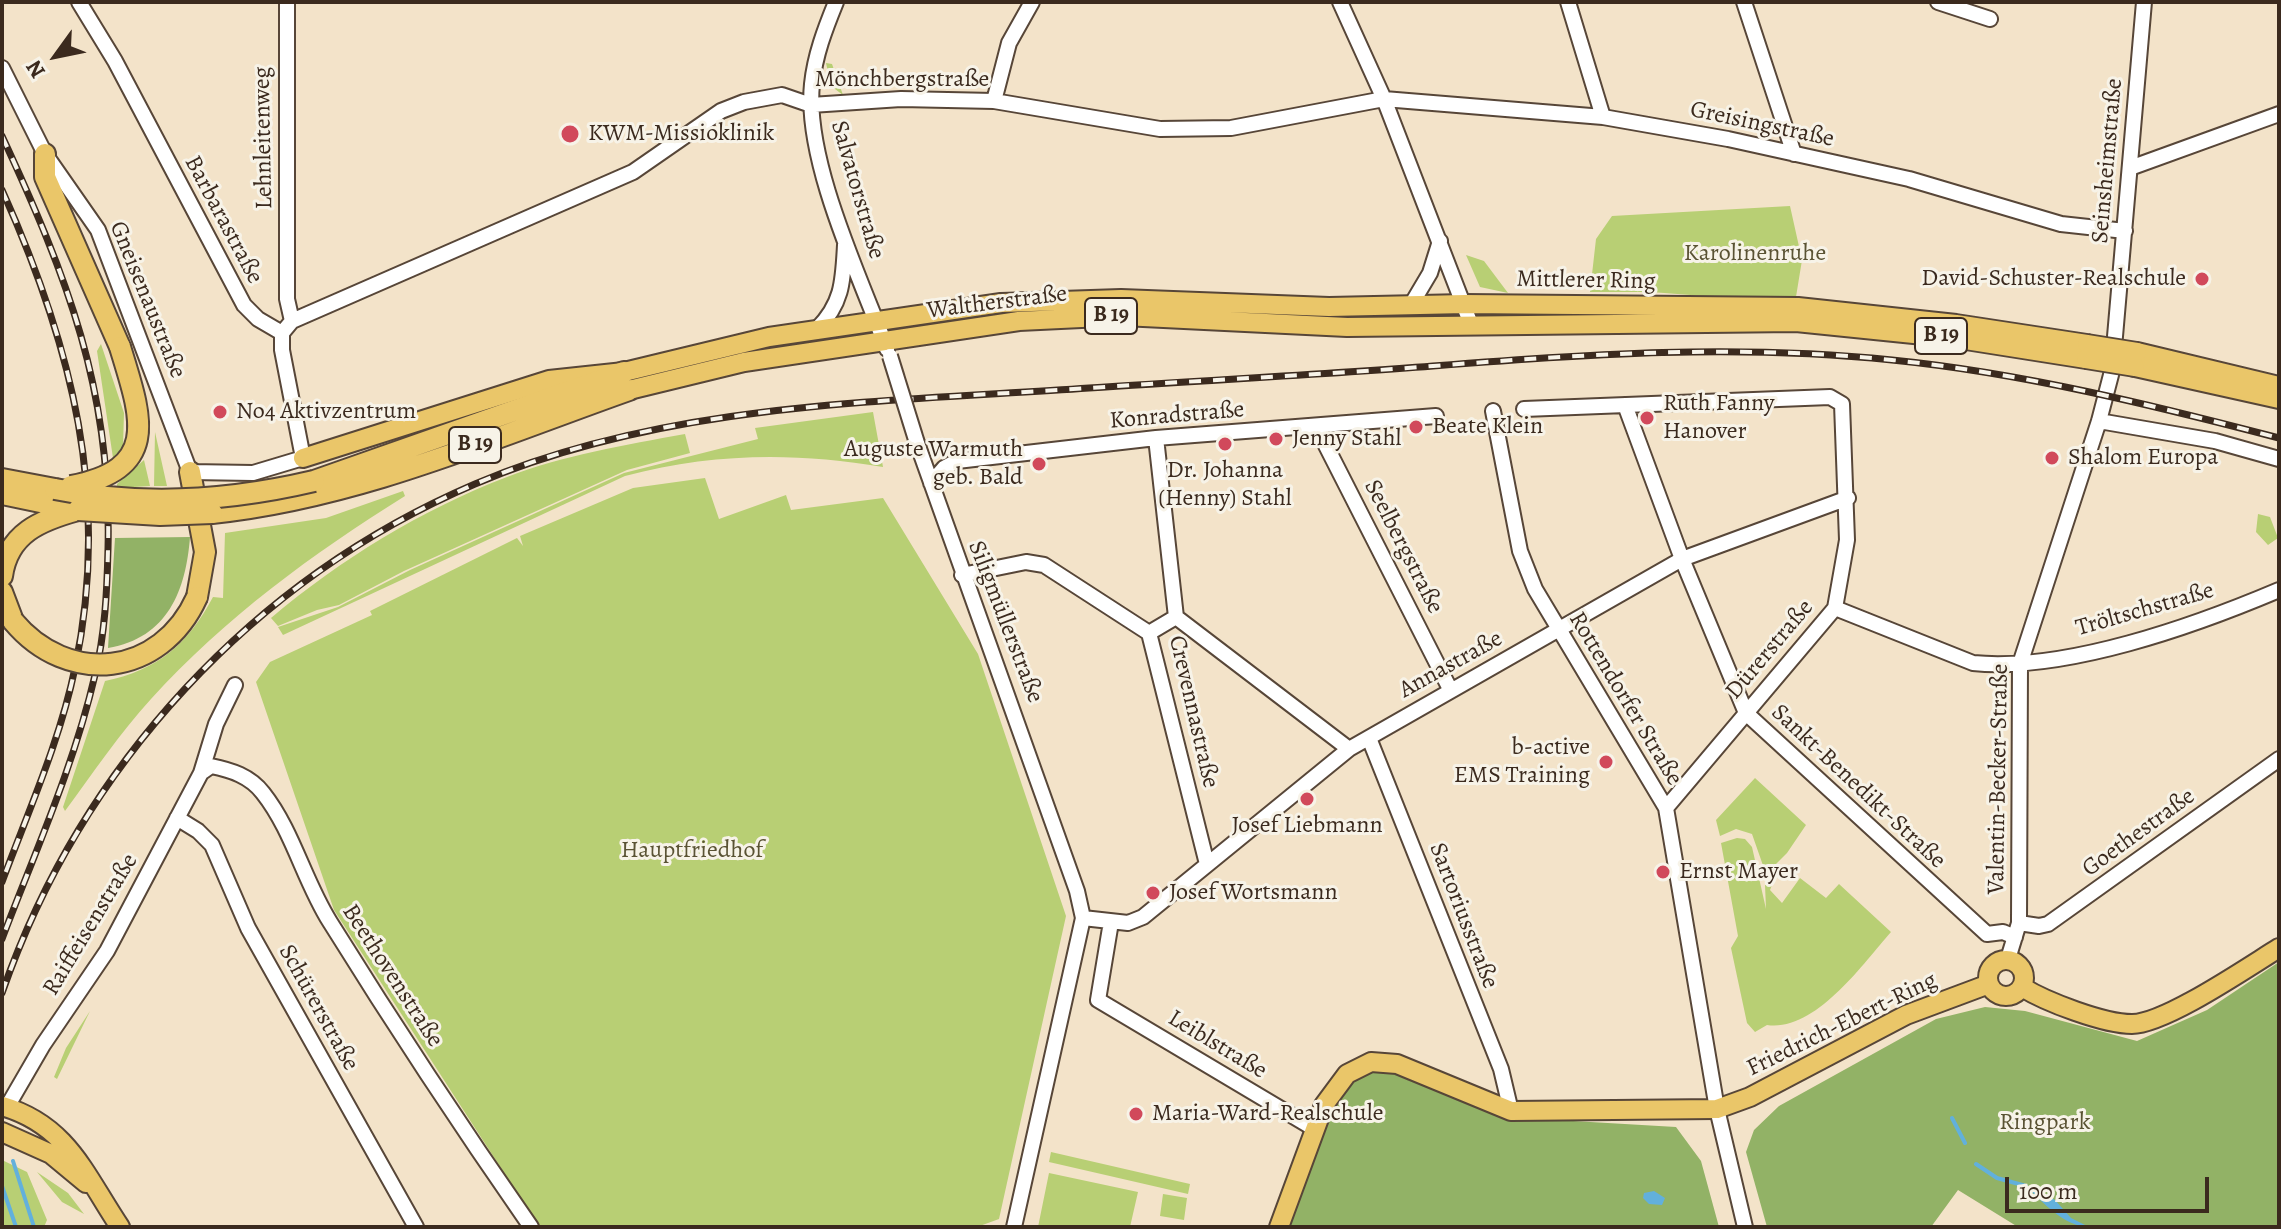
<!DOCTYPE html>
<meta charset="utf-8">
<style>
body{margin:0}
#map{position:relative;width:2281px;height:1229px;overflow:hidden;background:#f3e3c9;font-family:Alegreya,serif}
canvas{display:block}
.frame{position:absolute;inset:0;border:4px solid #3b2a1e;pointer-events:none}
.north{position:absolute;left:16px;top:16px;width:80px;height:80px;-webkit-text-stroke:6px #f7f3e8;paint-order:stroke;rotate:237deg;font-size:22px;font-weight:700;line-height:32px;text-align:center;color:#3b2a1e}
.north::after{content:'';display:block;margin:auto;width:28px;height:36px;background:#3b2a1e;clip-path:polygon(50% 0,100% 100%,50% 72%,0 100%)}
.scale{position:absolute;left:2005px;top:1177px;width:204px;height:36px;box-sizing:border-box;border:4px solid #3b2a1e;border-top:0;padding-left:10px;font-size:24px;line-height:28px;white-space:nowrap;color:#3b2a1e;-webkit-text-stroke:6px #f7f3e8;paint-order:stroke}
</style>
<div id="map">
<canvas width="2281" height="1229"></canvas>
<div class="frame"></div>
<div class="north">N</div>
<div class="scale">100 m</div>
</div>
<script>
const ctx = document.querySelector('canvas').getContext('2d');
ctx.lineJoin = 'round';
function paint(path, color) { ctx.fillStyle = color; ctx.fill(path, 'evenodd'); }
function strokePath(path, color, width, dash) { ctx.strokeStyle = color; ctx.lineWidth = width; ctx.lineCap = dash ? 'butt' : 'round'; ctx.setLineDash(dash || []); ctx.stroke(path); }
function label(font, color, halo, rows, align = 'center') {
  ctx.font = font + ' Alegreya,serif'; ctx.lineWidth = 6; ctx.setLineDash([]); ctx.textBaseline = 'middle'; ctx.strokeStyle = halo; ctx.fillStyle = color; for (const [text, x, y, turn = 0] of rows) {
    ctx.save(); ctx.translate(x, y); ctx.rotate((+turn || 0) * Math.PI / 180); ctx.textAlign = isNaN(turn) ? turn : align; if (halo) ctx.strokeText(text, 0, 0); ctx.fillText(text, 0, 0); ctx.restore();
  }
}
paint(new Path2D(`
 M826 63 832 64 843 95 831 86Z
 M1790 206 1802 260 1795 303 1651 292H1590L1596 239 1612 216Z
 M1466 255 1484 261 1508 293 1480 287Z
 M101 344 124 413 123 447 113 458 97 351Z
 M873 412 883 467C794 452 712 453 625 476L283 635 278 627 338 607 410 570 624 473 758 439 755 428Z
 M155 432 167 486H154Z
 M685 434 690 453 627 470 404 571 339 605 317 610 278 626 271 618C341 559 421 510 507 477 564 455 625 445 685 434Z
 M144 460 150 486 117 488V484Z
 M705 478 719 519 786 495 791 510 883 498 978 654 1066 916 999 1219 977 1227H539L334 910 256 682 270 662 372 615 370 611 517 538 523 546 520 536 633 488Z
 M403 491 405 496C312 554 226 617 151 699 120 733 93 773 65 811L63 807 105 681C158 670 188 644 213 597L223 598 225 533 326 518Z
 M2258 514 2270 517 2278 538 2268 545 2256 532Z
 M1755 778 1806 825 1787 853 1766 874 1752 834 1736 829 1720 836 1716 820Z
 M1737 838 1745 839 1752 847 1766 909 1765 885H1772L1770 890 1782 903 1800 878 1826 898 1839 884 1891 932C1862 965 1815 1032 1767 1025L1755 1032 1747 1023 1731 948 1738 936 1721 843Z
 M90 1011 57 1079 54 1077 66 1048Z
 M1051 1152 1190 1184 1188 1194 1049 1162Z
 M2 1160 27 1172 47 1220 44 1227H2Z
 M37 1172 68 1193 84 1214 62 1202Z
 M1049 1173 1138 1192 1130 1227H1038Z
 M1163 1194 1187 1198 1184 1220 1160 1216Z`), '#b8cf74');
paint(new Path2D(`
 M190 537C186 590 168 638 108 648L115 538Z
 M2279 962V1227H2018L1958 1190 1931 1227H1767L1746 1152 1754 1130 1779 1106 1936 1019 1985 1007 2025 1011 2137 1041 2207 1010Z
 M1373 1065 1395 1070 1505 1117 1676 1127 1701 1161 1719 1227H1285L1326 1111 1348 1078Z`), '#92b266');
paint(new Path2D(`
 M2026 1186 2055 1200 2071 1218 2089 1227C2065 1227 2042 1202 2026 1186Z
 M1654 1191 1665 1198 1662 1205 1649 1204 1643 1198 1644 1193Z`), '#62b0dc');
strokePath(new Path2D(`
 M1952 1118 1965 1143
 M13 1161 34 1227
 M1976 1164 1997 1178 2026 1186
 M2 1186 16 1227`), '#62b0dc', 4);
const minor = new Path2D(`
 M79 2 115 61 244 305 258 319 282 333
 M287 2V299L292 321
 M836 2C825 29 815 55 812 84 804 160 860 277 887 349
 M1340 2 1384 99 1472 327
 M1568 2 1603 117
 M1744 2 1794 154
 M1938 2 1990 19
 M2 68 45 154 98 230 190 472 253 473 303 458 282 350V333L292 321 633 172 721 111 744 102 782 95 811 105 901 99 994 101 1160 129 1231 128 1384 99 1603 117 1728 139 1909 179 2061 224 2125 231
 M994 101 1009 43 1032 2
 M2130 168 2279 114
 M1411 305 1430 273 1440 241
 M817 329C843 303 843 280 845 245
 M1625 405 1682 559 1746 713 1987 934 2003 932 2015 937
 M1524 409 1830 397 1842 404 1847 540 1835 608 1666 808
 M1493 411 1520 551 1535 589 1666 808 1717 1109 1745 1227
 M2099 421 2215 441 2279 459
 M1316 426 1450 689
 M1156 438 1176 617
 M917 443 1077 891 1083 918 1014 1227
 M931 483 944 468 957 461 1156 438 1436 416
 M962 575 1026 562 1044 565 1149 633
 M1835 608 1973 663C2065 672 2194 626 2279 590
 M1176 617 1349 749
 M1149 633 1207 864
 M1149 633 1176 617
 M1369 738 1501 1069 1511 1111
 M201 773 216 724 235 685
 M177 818 198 831 212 845 248 928 416 1227
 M1083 918 1128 923 1143 917 1349 749 1682 559 1848 498
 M1111 922 1098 1000 1313 1128
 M2019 923 2039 926 2048 924 2279 759
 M2008 959 2019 923 2020 664 2099 421 2112 371 2144 2
 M7 1107 43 1045 107 951 201 773 211 766C231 770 250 776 263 793 293 831 304 881 330 922 394 1025 462 1128 531 1227`);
const major = new Path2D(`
 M2137 352 2279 386
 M2135 367 2279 399
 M629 390 744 362 1019 321 1123 316 1347 327 1796 322 1953 338 2086 359
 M303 458 549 380 624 372 769 337 1001 303 1121 299 1329 307 1465 304 1798 307 1956 324 2087 344
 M1988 978a18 18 0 1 1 36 0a18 18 0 1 1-36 0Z
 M2022 987C2046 1002 2104 1024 2132 1024 2165 1024 2248 967 2279 948
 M2 1106C68 1125 85 1175 120 1227
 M2 1132 51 1154 86 1183
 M1279 1227 1324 1105 1347 1074 1371 1062 1397 1064 1511 1111 1717 1109 1750 1097 1906 1015 1989 984`);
const highway = new Path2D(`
 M45 154V177L120 347
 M190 472 205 552 197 597
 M2 479 55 489
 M314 481 624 372
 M2 494 74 509
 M212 513C357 498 493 438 629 390
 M2 576C8 533 41 520 78 510
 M2 592 13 621`);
strokePath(minor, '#574638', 18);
strokePath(major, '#574638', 22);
strokePath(highway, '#574638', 24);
strokePath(minor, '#fff', 14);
strokePath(major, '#eac669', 18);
strokePath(highway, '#eac669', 20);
const rail = new Path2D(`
 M2 136C67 277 112 390 108 549 107 591 105 634 95 675 74 766 35 852 2 939
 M2 190C72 346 111 497 75 668 60 741 28 812 2 882
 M2 993C81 766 253 579 475 484 667 402 884 402 1089 388 1204 380 1319 375 1433 366 1587 354 1738 344 1892 360 2023 373 2152 405 2279 438`);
strokePath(rail, '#3b2a1e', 7);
strokePath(rail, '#f7f3e8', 4, [12]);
const minorBridge = new Path2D(`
 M890 356 917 443`);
const majorBridge = new Path2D(`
 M2087 344 2137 352
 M2086 359 2135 367`);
const highwayBridge = new Path2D(`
 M71 486C162 469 141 416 120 347
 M55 489C142 507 229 501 314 481
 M78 510 160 515 212 513
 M13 621C68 687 161 677 197 597`);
strokePath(minorBridge, '#574638', 18, []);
strokePath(majorBridge, '#574638', 22, []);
strokePath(highwayBridge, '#574638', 24, []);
strokePath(minorBridge, '#fff', 14);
strokePath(majorBridge, '#eac669', 18);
strokePath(highwayBridge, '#eac669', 20);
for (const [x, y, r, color] of [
 [570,134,10,"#d1495b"],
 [2202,279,8,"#d1495b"],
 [220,412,8,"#d1495b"],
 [1647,418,8,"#d1495b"],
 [1416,427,8,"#d1495b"],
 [1276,439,8,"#d1495b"],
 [1225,444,8,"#d1495b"],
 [2052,458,8,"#d1495b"],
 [1039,464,8,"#d1495b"],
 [1606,762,8,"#d1495b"],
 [1307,799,8,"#d1495b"],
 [1663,872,8,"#d1495b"],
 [1153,893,8,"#d1495b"],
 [1136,1114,8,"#d1495b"]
]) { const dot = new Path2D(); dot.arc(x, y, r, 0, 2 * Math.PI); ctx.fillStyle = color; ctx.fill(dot); strokePath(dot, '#f7f3e8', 3); }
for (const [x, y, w] of [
 [1111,316,52],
 [1941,336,52],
 [475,445,52]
]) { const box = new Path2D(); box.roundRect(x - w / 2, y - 18, w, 36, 6); ctx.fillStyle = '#f7f3e8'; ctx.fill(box); strokePath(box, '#3b2a1e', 2); }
label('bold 22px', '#3b2a1e', null, [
 ["B 19",1111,316],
 ["B 19",1941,336],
 ["B 19",475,445]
]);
label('24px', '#3b2a1e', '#f7f3e8', [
 ["Mönchbergstraße",902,80],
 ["Greisingstraße",1762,125,12],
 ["Lehnleitenweg",264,138,-91],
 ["Seinsheimstraße",2108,161,-85],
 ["Salvatorstraße",857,190,74],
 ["Barbarastraße",223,220,62],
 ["Mittlerer Ring",1586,281,1],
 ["Gneisenaustraße",147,300,68],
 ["Waltherstraße",997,303,-7],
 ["Konradstraße",1177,416,-5],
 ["Seelbergstraße",1403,547,63],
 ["Tröltschstraße",2145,610,-16],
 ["Siligmüllerstraße",1005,622,69],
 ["Dürerstraße",1770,650,-50],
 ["Annastraße",1451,665,-29],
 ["Rottendorfer Straße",1625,699,59],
 ["Crevennastraße",1193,712,77],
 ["Valentin-Becker-Straße",1999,779,-89],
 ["Sankt-Benedikt-Straße",1858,787,43],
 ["Goethestraße",2139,833,-36],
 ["Sartoriusstraße",1463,916,69],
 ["Raiffeisenstraße",91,925,-59],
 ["Beethovenstraße",392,976,57],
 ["Schürerstraße",318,1008,61],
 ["Friedrich-Ebert-Ring",1842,1025,-26],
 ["Leiblstraße",1217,1045,31]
]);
label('24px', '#3b2a1e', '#f7f3e8', [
 ["KWM-Missioklinik",588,134],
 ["David-Schuster-Realschule",2186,279,"right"],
 ["Ruth Fanny",1663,404],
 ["Hanover",1663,432],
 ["No4 Aktivzentrum",236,412],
 ["Beate Klein",1432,427],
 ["Jenny Stahl",1292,439],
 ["Auguste Warmuth",1023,450,"right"],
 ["geb. Bald",1023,478,"right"],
 ["Shalom Europa",2068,458],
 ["Dr. Johanna",1225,471,"center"],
 ["(Henny) Stahl",1225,499,"center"],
 ["b-active",1590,748,"right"],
 ["EMS Training",1590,776,"right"],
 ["Josef Liebmann",1307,826,"center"],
 ["Ernst Mayer",1679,872],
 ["Josef Wortsmann",1169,893],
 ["Maria-Ward-Realschule",1152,1114]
], 'left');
label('24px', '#5a5334', '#f7f3e8', [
 ["Karolinenruhe",1755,254],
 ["Hauptfriedhof",692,851],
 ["Ringpark",2045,1123]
]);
</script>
